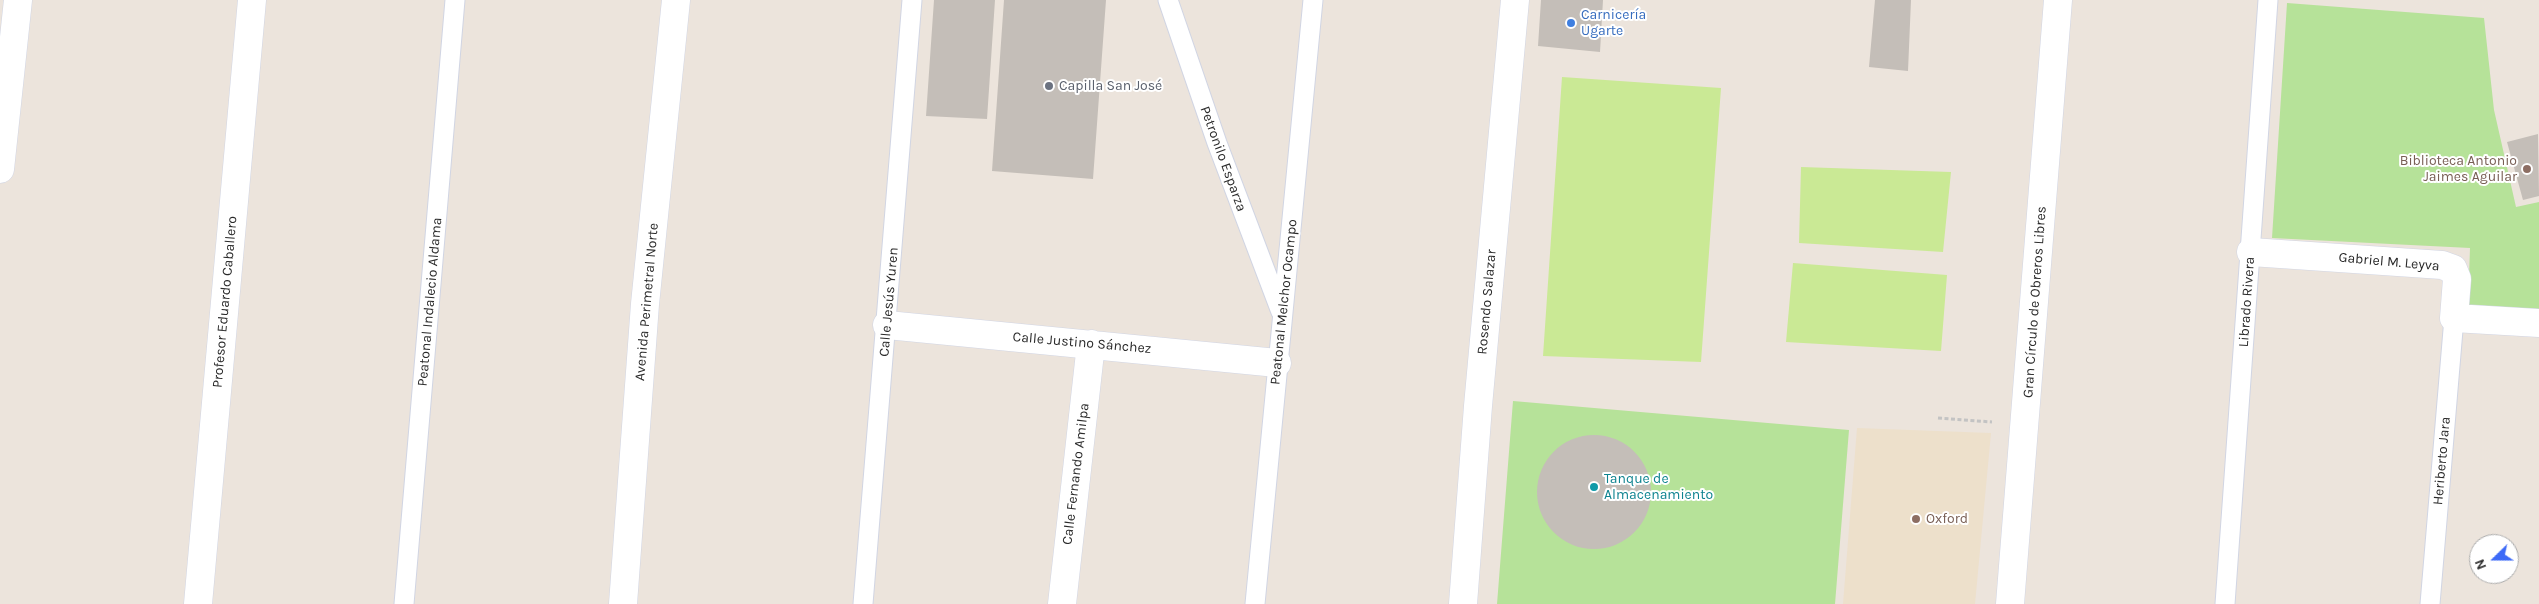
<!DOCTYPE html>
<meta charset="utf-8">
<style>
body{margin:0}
#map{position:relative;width:2539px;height:604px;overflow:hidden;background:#ece4dc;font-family:Karla,sans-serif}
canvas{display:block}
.north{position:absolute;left:2469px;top:534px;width:50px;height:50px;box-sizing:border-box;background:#fff;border:1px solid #aaa;border-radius:50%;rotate:248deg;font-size:14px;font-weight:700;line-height:20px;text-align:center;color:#2a2a2a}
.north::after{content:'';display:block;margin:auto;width:18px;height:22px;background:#3d6af7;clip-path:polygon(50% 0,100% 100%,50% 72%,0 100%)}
</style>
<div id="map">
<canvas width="2539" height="604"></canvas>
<div class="north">N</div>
</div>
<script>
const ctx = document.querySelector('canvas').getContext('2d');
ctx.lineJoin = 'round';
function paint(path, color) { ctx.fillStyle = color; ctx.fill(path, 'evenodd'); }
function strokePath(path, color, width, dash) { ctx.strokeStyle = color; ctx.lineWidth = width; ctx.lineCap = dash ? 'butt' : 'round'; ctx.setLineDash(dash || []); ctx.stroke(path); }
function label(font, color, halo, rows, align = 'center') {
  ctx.font = font + ' Karla,sans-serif'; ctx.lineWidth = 4; ctx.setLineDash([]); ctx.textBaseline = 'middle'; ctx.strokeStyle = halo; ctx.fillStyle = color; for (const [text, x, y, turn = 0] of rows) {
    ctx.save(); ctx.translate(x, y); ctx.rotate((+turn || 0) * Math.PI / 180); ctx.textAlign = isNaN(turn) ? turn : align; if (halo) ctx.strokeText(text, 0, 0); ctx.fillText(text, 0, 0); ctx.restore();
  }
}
paint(new Path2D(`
 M1857 428 1991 433 1975 604H1843Z`), '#ede0cb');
paint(new Path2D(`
 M2287 3 2484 18 2494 110 2516 207 2539 202V311L2468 306 2470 248 2272 238Z
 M1513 401 1849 430 1835 604H1497Z`), '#b6e299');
paint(new Path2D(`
 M1562 77 1721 88 1701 362 1543 356Z
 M1801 167 1951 172 1943 252 1799 243Z
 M1793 263 1947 275 1941 351 1786 342Z`), '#cae995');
paint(new Path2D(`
 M934 0H995L987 119 926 116Z
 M1004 0H1106L1093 179 992 171Z
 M1541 0H1603L1600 52 1538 46Z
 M1875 0H1911L1908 71 1869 67Z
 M2538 134 2539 196 2523 200 2507 142Z
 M1537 492a57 57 0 1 1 114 0a57 57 0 1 1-114 0Z`), '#c4beb8');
const service = new Path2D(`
 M1168 0 1217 143 1281 312
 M404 604 455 0
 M863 604 912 0
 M1255 604 1313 0
 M2225 604 2268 0
 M2430 604 2454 318`);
const minor = new Path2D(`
 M0 169 18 0
 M2251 252 2442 265 2453 269 2457 279 2454 318 2539 323
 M887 325 1277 363
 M198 604 252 0
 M1062 604 1091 344
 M1463 604 1478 406 1515 0
 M2010 604 2058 0`);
const tertiary = new Path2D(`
 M623 604 645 304 676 0`);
strokePath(service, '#d1d5e3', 21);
strokePath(minor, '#d1d5e3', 29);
strokePath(tertiary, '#d1d5e3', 29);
strokePath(new Path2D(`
 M1938 418 1992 422`), '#c3c3c3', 3, [4, 2.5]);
strokePath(service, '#fff', 19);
strokePath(minor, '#fff', 28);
strokePath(tertiary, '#fff', 28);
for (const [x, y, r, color] of [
 [1571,23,5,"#3f7fe0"],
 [1049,86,5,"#6b7280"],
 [2527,169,5,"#8d6e63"],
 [1594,487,5,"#0f9aa8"],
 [1916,519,5,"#8d6e63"]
]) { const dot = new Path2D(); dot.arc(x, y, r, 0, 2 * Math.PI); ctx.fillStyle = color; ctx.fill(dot); strokePath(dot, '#fff', 2); }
label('14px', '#366cbe', '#fff', [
 ["Carnicería",1581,15],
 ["Ugarte",1581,31]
], 'left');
label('14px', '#5b616d', '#fff', [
 ["Capilla San José",1059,86]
], 'left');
label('14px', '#2a2a2a', '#fff', [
 ["Petronilo Esparza",1223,159,70],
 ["Gabriel M. Leyva",2389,262,5],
 ["Profesor Eduardo Caballero",225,302,-85],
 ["Peatonal Indalecio Aldama",430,302,-85],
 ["Avenida Perimetral Norte",647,302,-85],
 ["Calle Jesús Yuren",889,302,-85],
 ["Peatonal Melchor Ocampo",1284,302,-84],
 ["Rosendo Salazar",1487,302,-85],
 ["Gran Círculo de Obreros Libres",2035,302,-86],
 ["Librado Rivera",2247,302,-86],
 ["Calle Justino Sánchez",1082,343,5],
 ["Heriberto Jara",2442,461,-85],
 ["Calle Fernando Amilpa",1076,474,-83]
]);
label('14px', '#785e54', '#fff', [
 ["Biblioteca Antonio",2517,161],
 ["Jaimes Aguilar",2517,177],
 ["Oxford",1926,519,"left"]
], 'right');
label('14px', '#0d838f', '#fff', [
 ["Tanque de",1604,479],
 ["Almacenamiento",1604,495]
], 'left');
</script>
